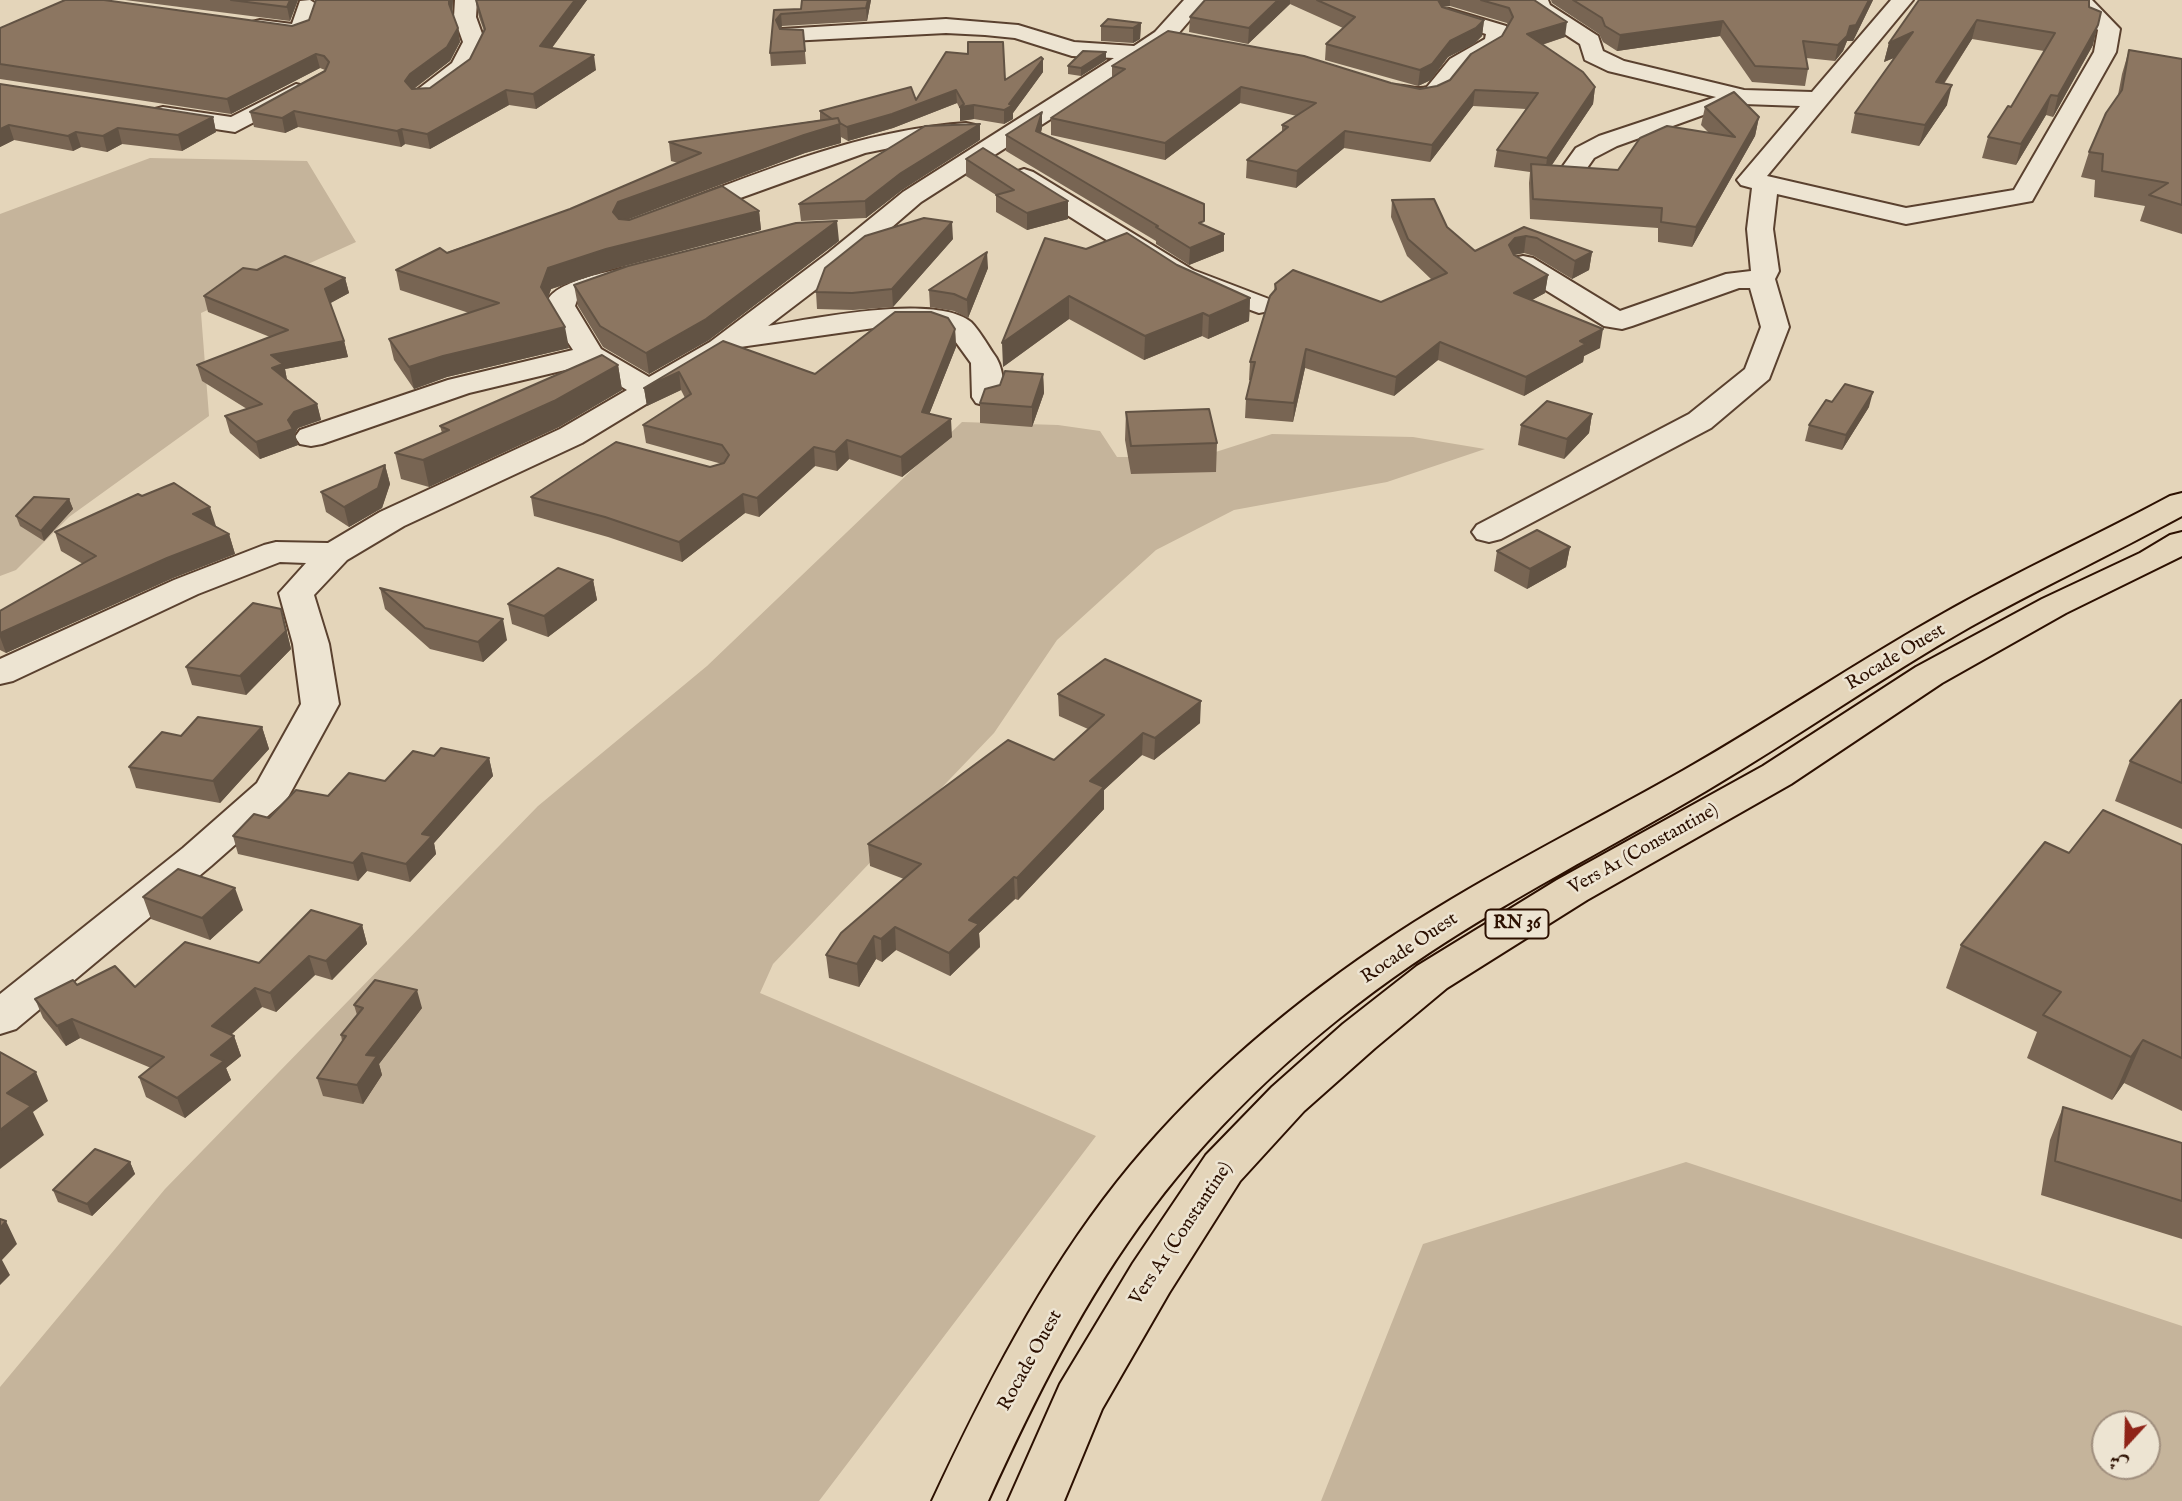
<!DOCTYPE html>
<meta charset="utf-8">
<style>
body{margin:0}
#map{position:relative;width:2182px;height:1501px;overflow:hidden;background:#e4d5ba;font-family:"IM FELL English",Amiri,serif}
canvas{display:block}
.north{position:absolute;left:2091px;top:1410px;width:70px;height:70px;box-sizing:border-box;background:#ede4d2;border:2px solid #a08f7e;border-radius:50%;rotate:202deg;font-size:19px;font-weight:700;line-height:28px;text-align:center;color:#2c1001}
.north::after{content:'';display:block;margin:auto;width:24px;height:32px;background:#8f2418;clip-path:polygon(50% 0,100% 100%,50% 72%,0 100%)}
</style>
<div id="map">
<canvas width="2182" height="1501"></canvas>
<div class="north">ش</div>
</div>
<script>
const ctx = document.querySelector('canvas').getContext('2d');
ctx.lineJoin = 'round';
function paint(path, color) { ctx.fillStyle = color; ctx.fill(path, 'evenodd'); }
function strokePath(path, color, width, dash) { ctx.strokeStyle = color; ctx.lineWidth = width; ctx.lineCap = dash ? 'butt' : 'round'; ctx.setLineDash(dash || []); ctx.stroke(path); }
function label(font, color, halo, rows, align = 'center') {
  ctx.font = font + ' "IM FELL English",serif'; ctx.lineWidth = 5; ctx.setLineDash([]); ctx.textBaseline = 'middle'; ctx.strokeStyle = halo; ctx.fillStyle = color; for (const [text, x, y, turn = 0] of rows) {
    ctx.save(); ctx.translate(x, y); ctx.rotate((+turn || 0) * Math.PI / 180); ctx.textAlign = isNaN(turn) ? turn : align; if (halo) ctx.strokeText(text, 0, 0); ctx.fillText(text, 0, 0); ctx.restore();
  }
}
paint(new Path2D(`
 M150 158 307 161 356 242 201 313 209 416 69 517 16 570 0 576V214Z
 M962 422 1058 425 1100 431 1117 457H1200L1272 434 1413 437 1485 449 1387 482 1234 510 1156 550 1057 640 994 733 773 964 760 993 1096 1136 819 1501H0V1387L165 1189 538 806 707 666Z
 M1686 1162 2182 1326V1501H1321L1423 1244ZM2105 1424H2147V1466H2105Z`), '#c5b49b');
const street = new Path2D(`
 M310 0 319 6C317 13 316 22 313 28 304 45 266 35 252 32L249 27 252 22 260 20 292 24 300 1Z
 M455 0H477L476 17 485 42 470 72 433 100H417L413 95 417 90 452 63 463 42 454 17Z
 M1184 0H1207L1171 42 921 202 848 265 768 326C813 319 935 293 971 322 979 330 987 344 993 353 1003 365 1007 390 998 403L987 406 976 403 972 397 971 363 950 334 932 327H881L740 347 582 443 404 526 347 560 314 595 329 644 339 704 287 799 211 866 16 1029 0 1034V994L183 848 257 783 301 704 293 644 279 593 306 563 280 562 198 594 13 681 0 684V659L174 580 264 545 276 542 328 543 380 512 560 429 627 390 586 365 469 393 322 444 311 446 300 444 295 437 300 430 448 380 573 350C565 337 552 322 548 307 541 285 607 272 624 268L634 270 638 276 634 282 577 300 575 306 601 349 649 377 710 342 828 253 903 192 1114 58 1072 56 1015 38 985 35 946 33 790 41 782 39 779 34 782 29 946 19 1018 25 1074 42 1134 46 1155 32Z
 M1526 0H1548L1550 5 1598 36 1603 51 1624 61 1744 90 1812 92 1891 0H1913L1767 176 1906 208 2014 190 2094 52 2098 30 2069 0H2092L2120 29 2116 52 2032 201 1906 224 1777 194 1773 229 1779 271 1775 279 1789 327 1769 379 1711 428 1501 539 1489 542 1477 539 1472 532 1477 525 1689 414 1745 369 1761 327 1750 288H1739L1632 326 1622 329 1604 326 1513 270 1509 264 1513 258 1523 256 1533 258 1620 311 1726 274 1751 271 1747 229 1752 188 1741 185 1737 180 1800 106 1744 104 1706 114 1617 146 1594 158 1580 178 1571 181 1562 178 1558 173 1576 148 1599 136 1716 97 1608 71 1585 60 1580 44 1534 14Z
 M1449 9 1506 26 1509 31C1504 54 1485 54 1469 66 1461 72 1458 81 1452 88 1437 108 1410 102 1390 96L1386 91 1390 86C1403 83 1415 91 1427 87L1450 59 1485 39 1486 34 1441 20 1438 15 1441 10Z
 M296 84 304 86 308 91 304 96 235 132 163 121 155 119 151 114 155 109 163 107 231 117Z
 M966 123 975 125 978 130 975 135 929 140 865 153 682 219 673 217 669 211 673 205C769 169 862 130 966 123Z
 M1024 169 1033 172 1193 270 1269 299 1273 305 1269 311 1259 313 1173 282 1015 182 1011 177 1015 172Z`);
const highway = new Path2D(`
 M2182 493V516C2112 554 2040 588 1970 627 1880 678 1796 738 1706 791 1608 849 1506 900 1411 965 1314 1032 1222 1115 1151 1210 1084 1299 1034 1400 988 1501H932C984 1390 1041 1278 1117 1182 1190 1090 1281 1012 1378 946 1475 880 1582 828 1684 770 1772 720 1856 662 1944 613 2018 571 2096 536 2170 496Z
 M2182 532V556L2066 613 1942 683 1791 784 1587 900 1447 988 1375 1048 1304 1111 1240 1181 1169 1293 1102 1409 1064 1501H1008L1060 1384 1133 1263 1206 1155 1272 1087 1343 1024 1417 966 1557 880 1763 766 1916 667 2042 599 2140 553 2170 535Z`);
strokePath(street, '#5a412f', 4);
strokePath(highway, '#2c1001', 4);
paint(street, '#ede4d2');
paint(highway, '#e4d5ba');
paint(new Path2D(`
 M125 0H298L290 21Z
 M316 0H453L452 12 458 28 460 42 450 61 414 89 430 88 470 59 484 31 479 17 476 3 587 0 552 48 596 70 536 109 509 105 430 149 405 144 401 147 298 127 285 133 254 127 250 112 325 70 320 68 231 114 0 79V28L292 26 309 20Z
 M871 0 867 21 782 26 780 29 803 30 806 64 771 66 770 53 774 10 801 9Z
 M1205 0H1534L1565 37 1542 45 1595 87 1593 104 1552 165 1618 170 1709 133 1701 125 1705 107 1759 117 1755 136 1692 247 1658 242V228L1530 219 1529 183 1530 172 1494 167 1497 150 1526 109 1473 106 1430 162 1344 148 1296 188 1246 178 1247 160 1282 132V125L1297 116 1240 103 1165 160 1051 135V118L1112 77V66L1391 83 1420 89 1437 86 1450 80 1502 36 1508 26 1507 23 1450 6 1442 7 1484 20 1482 36 1474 44 1448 57 1431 80 1418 86 1325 60 1326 44 1343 28 1290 4 1248 44 1189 32 1190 17Z
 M1551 0H1873L1853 41H1847L1843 51 1835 61 1806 58 1808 69 1805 86 1752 82 1720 36 1617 51 1603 42 1599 34 1552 3Z
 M1919 0 2089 7 2093 45 2053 117 2046 115 2016 165 1982 158 1988 137 2011 107 2044 51 1972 39 1944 84 1947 105 1919 146 1851 133 1855 113 1894 58 1884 62 1889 43Z
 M1141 23 1140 39 1133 43 1101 41V26Z
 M2129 50 2182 59V234L2140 221 2145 206 2094 197 2095 180 2081 177 2089 152 2118 95 2122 74Z
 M1043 59V72L1013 113V119L1004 124 974 119 960 121V109L957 103 893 128 848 141 841 137V143L805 153 626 220 759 211 761 230 609 270 551 289 548 298 569 348 447 377 414 389 394 360 389 339 469 313 400 290 396 270 570 209 678 163 671 161 669 142 820 120V111L916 100 1005 80Z
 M1106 60 1081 76 1068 74V66Z
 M0 84 213 117 216 132 182 151 122 144 107 152 81 147 73 151 14 140 0 147Z
 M1042 128 1041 133 1203 225 1224 234V251L1189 265 1156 244V241L1006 151V135Z
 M980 140 902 190 866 218 801 221 799 204Z
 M966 159 1068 219 1027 230 996 212V195L966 176Z
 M1392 200 1447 227 1475 251 1524 227 1592 252 1589 270 1572 279 1534 256 1524 253 1515 255 1548 275 1545 293 1532 300 1600 348 1584 356 1583 362 1524 396 1438 360 1394 396 1305 368 1293 422 1245 418 1246 399 1251 381 1249 380 1250 362 1274 291 1275 284 1381 302 1432 280 1407 256 1391 217Z
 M953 239 893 307 853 310 817 309 816 292Z
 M839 241 709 340 649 374 603 347 578 306 574 285Z
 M1086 249 1177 265 1250 298 1249 321 1208 339 1202 336 1144 360 1069 319 1003 367Z
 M988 268 968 318 954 311 930 307 929 290Z
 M345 278 349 293 330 303 344 341 348 357 285 369 287 380 317 404 321 420 298 428 295 434 298 445 260 459 230 433 225 416 247 409 202 381 197 365 270 337 208 312 204 296Z
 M955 329 956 347 929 414 952 437 902 477 849 459 837 471 815 466 759 517 745 513 682 562 608 537 534 516 531 497 710 467 722 464 646 443 643 425 685 398 681 390 647 406 644 388 723 341 815 374Z
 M618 365 622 390 559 427 429 487 401 479 395 453 442 433 440 426Z
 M1043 374 1044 393 1032 427 980 423V403Z
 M1869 407 1842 450 1805 441 1809 425Z
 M1126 412 1217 443 1216 472 1131 474 1125 440Z
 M1592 414 1589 433 1564 459 1518 445 1521 425Z
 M385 465 390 484 382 508 349 527 326 512 321 492Z
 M69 499 73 509 44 541 20 526 16 516Z
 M215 526 229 534 235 554 173 578 6 653 0 650V611L83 564 61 551 55 532Z
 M1570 547 1566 567 1527 589 1494 571 1497 551Z
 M593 580 597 600 548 637 512 624 508 604Z
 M380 588 507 640 483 662 430 649 385 609Z
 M286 628 291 649 246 695 192 685 186 667Z
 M1058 694 1200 723 1154 760 1142 755 1104 790V809L1018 900 1015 899 979 933 980 947 950 976 896 950 882 962 876 959 859 987 829 978 826 955 904 879 870 866 868 844 1054 760 1088 729 1059 716Z
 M2182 700V829L2115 801 2130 761Z
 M262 727 269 749 220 803 136 788 129 767 181 736Z
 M434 756 489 758 493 776 434 843 436 854 410 882 367 871 358 881 238 854 233 836 328 796 385 781Z
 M2182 845V1111L2124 1083 2112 1100 2027 1058 2037 1032 1946 988 1961 945 2069 853Z
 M143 897 243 910 210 940 151 919Z
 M362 925 367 944 332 980 315 975 276 1012 262 1007 231 1035 234 1036 241 1056 226 1068 231 1080 185 1118 146 1097 139 1077 151 1068 80 1038 66 1046 43 1018 35 999 77 985 135 987 259 963Z
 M354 1005 422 1008 379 1064 382 1075 363 1104 323 1096 317 1078 342 1041 341 1035 357 1015Z
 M2063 1107 2182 1143V1239L2041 1195 2050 1140Z
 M130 1162 135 1174 92 1216 58 1202 53 1190Z`), '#786553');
paint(new Path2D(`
 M290 0H298L290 21 287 7Z
 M449 0H453L452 18 449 4Z
 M575 0H587L542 61 540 46Z
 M868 0H871L867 21 866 8Z
 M1278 0H1290V4L1248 44 1249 28Z
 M1437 0H1450V6L1441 7Z
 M1869 0H1873L1853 41H1847L1843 51 1835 61 1838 45 1850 26Z
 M781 14 782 26 777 33 776 20Z
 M1484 20 1482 36 1474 44 1448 57 1431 80 1418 86 1420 70 1450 41Z
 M1977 20 1972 39 1931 103 1936 82Z
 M1723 21 1720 36 1617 51 1620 35Z
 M1567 22 1565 37 1525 50 1527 34Z
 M1141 23 1140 39 1133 43V28Z
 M2098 25 2093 45 2053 117 2058 96Z
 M458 28 460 42 450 61 413 89 408 96 405 81 410 74Z
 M1913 32 1908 52 1884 62 1889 43Z
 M1106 52V60L1081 76V68Z
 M316 54 320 68 231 114 227 99Z
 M594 55 596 70 536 109 533 94Z
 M1043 59V72L1013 113V119L1004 124V110Z
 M1952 85 1947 105 1919 146 1925 125Z
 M1241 87 1240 103 1165 160V143Z
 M1595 87 1593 104 1545 175 1547 158Z
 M506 90 509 105 430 149 427 134Z
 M956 90 957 103 893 128 848 141 847 127Z
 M1475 90 1473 106 1430 162 1432 145Z
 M2051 95 2046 115 2016 165 2021 144Z
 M974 105V119L960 121V107Z
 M294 111 298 127 285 133 282 118Z
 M1042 112V128L1036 147V131Z
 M213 117 216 132 182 151 178 135Z
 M1759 117 1755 136 1692 247 1696 227Z
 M840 124 841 143 805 153 621 222 613 212 618 202 804 135Z
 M980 124V140L902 190 866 218 865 201 901 173Z
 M9 125 14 140 0 147V129Z
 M118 128 122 144 107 152 103 136Z
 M402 129 405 144 401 147 397 131Z
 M1345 131 1344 148 1296 188 1297 171Z
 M76 132 81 147 73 151 68 136Z
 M1068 201V219L1027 230V213Z
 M759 211 761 230 609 270 551 289 545 307 541 287 548 268 606 249Z
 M837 221 839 241 709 340 649 374 646 353Z
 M952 222 953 239 893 307 892 289Z
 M1224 234V251L1189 265 1190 248Z
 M1526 236 1524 253 1512 255 1509 245 1515 238Z
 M987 252 988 268 968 318 967 300Z
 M1592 252 1589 270 1572 279 1575 261Z
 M1548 275 1545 293 1512 311 1514 293Z
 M345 278 349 293 329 304 325 289Z
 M1069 296V319L1003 367 1002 343Z
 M1250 298 1249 321 1208 339 1209 316Z
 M1203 313 1202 336 1144 360 1145 336Z
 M565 327 569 348 447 377 414 389 409 367 443 356Z
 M955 329 956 347 923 430 922 412Z
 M1603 329 1600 348 1584 356 1583 362 1524 396 1526 377 1580 341Z
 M344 341 348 357 285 369 287 380 272 368 271 355Z
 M1440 342 1438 360 1394 396 1396 377Z
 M1306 349 1305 368 1293 422 1294 403Z
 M618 365 622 390 559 427 429 487 423 460Z
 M679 372 681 390 647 406 644 388Z
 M1043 374 1044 393 1032 427V407Z
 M1873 392 1869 407 1842 450 1846 435Z
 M317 404 321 420 298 428 295 434 298 445 260 459 256 442 288 420 294 412Z
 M1592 414 1589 433 1564 459 1567 439Z
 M951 419 952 437 902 477 901 457Z
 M847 440 849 459 837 471 835 452Z
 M814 447 815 466 759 517 757 498Z
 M385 465 390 484 382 508 349 527 344 507Z
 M743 494 745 513 682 562 679 542Z
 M69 499 73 509 44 541 41 531Z
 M210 507 216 526 199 533 193 514Z
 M229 534 235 554 173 578 6 653 0 637V633L167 558Z
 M1570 547 1566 567 1527 589 1530 569Z
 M593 580 597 600 548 637 544 616Z
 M281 609 291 649 246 695 240 676Z
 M503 619 507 640 483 662 478 642Z
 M1201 701 1200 723 1154 760 1155 738Z
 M262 727 269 749 220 803 213 781Z
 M1143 733 1142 755 1104 790V809L1018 900 1017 878 1090 781Z
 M489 758 493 776 434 843 436 854 410 882 406 864 422 834Z
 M362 853 367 871 358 881 353 863Z
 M1014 877 1015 899 979 933 980 947 950 976 949 953 969 920Z
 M235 888 243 910 210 940 202 918Z
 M362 925 367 944 332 980 326 961Z
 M895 927 896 950 882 962 881 939Z
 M874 936 876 959 859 987 857 964Z
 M309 956 315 975 276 1012 270 993Z
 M255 988 262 1007 219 1045 212 1026Z
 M417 990 422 1008 379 1064 382 1075 363 1104 357 1085 366 1055Z
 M72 1019 80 1038 66 1046 57 1026Z
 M234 1036 241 1056 226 1068 231 1080 185 1118 177 1098 211 1055Z
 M2143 1040 2124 1083 2112 1100 2131 1057Z
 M36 1072 48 1101 33 1112 44 1135 0 1169V1130L7 1093Z
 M130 1162 135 1174 92 1216 87 1204Z
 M6 1221 17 1244 2 1260 10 1275 0 1285V1228Z`), '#625344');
const building = new Path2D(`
 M65 0H104L292 26 309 20 316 0H449V4L458 28 447 47 410 74 405 81 412 89 430 88 470 59 485 29 476 0H575L540 46 594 55 533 94 506 90 427 134 402 129 397 131 294 111 282 118 250 112 325 71 329 62 324 56 316 54 227 99 0 64V28Z
 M231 0H290L287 7Z
 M802 0H868L866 8 781 14 776 20 780 29 803 30 805 51 770 53 774 10 801 9Z
 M1205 0H1278L1249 28 1190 17Z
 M1317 0H1438L1442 7 1484 20 1476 28 1450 41 1432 64 1420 70 1326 44 1355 17Z
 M1481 0H1534L1567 22 1527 34 1583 72 1595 87 1547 158 1497 150 1538 93 1475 90 1432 145 1345 131 1297 171 1247 160 1288 127 1282 125 1316 103 1241 87 1165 143 1051 118 1125 69 1112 66 1168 31 1304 56 1391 83 1420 89 1437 86 1450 80 1471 54 1502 36 1513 17 1509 8Z
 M1573 0H1869L1856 25 1850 26 1847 36 1838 45 1803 41 1808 69 1755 66 1723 21 1620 35 1605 26 1602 18Z
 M1919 0H2089V7L2101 12 2098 25 2058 96 2051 95 2021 144 1988 137 2008 106 2011 107 2055 33 1977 20 1936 82 1952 85 1925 125 1855 113 1913 32 1889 43Z
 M1108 19 1141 23 1133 28 1101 26Z
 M968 42H1003L1005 80 1041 57 1043 59 1009 104 1013 105 1004 110 974 105 960 107 964 104 956 90 892 114 847 127 840 123 838 118 832 119 820 111 911 87 916 100 946 52 968 54Z
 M2129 50 2182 59V205L2149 195 2168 183 2102 171 2103 154 2089 152 2106 113 2122 90Z
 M1083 51 1106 52 1081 68 1068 66Z
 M0 84 213 117 178 135 118 128 103 136 76 132 68 136 9 125 0 129Z
 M1734 92 1759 117 1696 227 1661 222 1662 208 1533 199 1531 164 1618 170 1640 138 1667 126 1735 137 1705 107Z
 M1042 112 1036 131 1204 204V221L1199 223 1224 234 1190 248 1156 227 1158 226 1006 135Z
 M838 118 840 124 804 135 618 202 613 212 619 219 629 220 722 186 759 211 606 249 548 268 541 287 565 327 443 356 409 367 389 339 499 303 396 270 440 248 447 253 570 209 701 153 669 142Z
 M980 124 901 173 865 201 799 204 925 126Z
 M983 148 1068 201 1027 213 996 195 1014 190 966 159Z
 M1434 199 1447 227 1475 251 1524 227 1592 252 1575 261 1537 238 1526 236 1515 238 1509 245 1514 255 1548 275 1514 293 1603 329 1580 341 1586 344 1526 377 1440 342 1396 377 1306 349 1294 403 1246 399 1255 362H1250L1270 296 1276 289 1275 284 1293 270 1381 302 1447 273 1408 239 1392 200Z
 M924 218 952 222 892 289 852 293 816 292 825 268 865 236Z
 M837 221 706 319 646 353 600 326 574 285 628 266 796 223Z
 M1127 233 1177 265 1250 298 1209 316 1203 313 1145 336 1069 296 1002 343 1045 238 1086 249Z
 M987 252 967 300 954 294 929 290Z
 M285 256 345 278 325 289 344 341 271 355 283 364 272 368 317 404 294 412 288 420 293 429 256 442 225 416 262 404 197 365 288 330 204 296 243 268 257 270Z
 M895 312H931L948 318 955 329 922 412 951 419 901 457 847 440 835 452 814 447 757 498 743 494 679 542 605 517 531 497 616 442 710 467 724 463 729 455 722 445 643 425 691 394 679 372 644 388 723 341 815 374Z
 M602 355 618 365 554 401 423 460 395 453 449 430 440 426Z
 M1005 371 1043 374 1032 407 980 403 985 389 1000 385Z
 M1845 384 1873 392 1846 435 1809 425 1826 400 1832 402Z
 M1547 401 1592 414 1567 439 1521 425Z
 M1209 409 1217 443 1131 446 1126 412Z
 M385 465 378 488 344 507 321 492Z
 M174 483 210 507 193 514 229 534 167 558 0 633V611L96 556 55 532 138 494 142 496Z
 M34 497 69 499 41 531 16 516Z
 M1537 530 1570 547 1530 569 1497 551Z
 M558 568 593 580 544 616 508 604Z
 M380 588 503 619 478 642 425 628Z
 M253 603 281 609 286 631 240 676 186 667Z
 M1105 659 1201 701 1155 738 1143 733 1090 781 1104 787 1017 878 1014 877 969 920 979 924 949 953 895 927 881 939 874 936 857 964 826 955 841 933 921 864 868 844 1008 740 1054 760 1104 715 1058 694Z
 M2181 700H2182V783L2130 761Z
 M198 717 262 727 213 781 129 767 162 732 181 736Z
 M441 748 489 758 422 834 432 836 406 864 362 853 353 863 233 836 254 814 269 818 296 790 328 796 349 773 385 781 413 751 434 756Z
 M2103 810 2182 845V1058L2143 1040 2131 1057 2043 1015 2061 992 1961 945 2045 842 2069 853Z
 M178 869 235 888 202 918 143 897Z
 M311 910 362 925 326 961 309 956 270 993 255 988 212 1026 234 1036 211 1055 224 1061 177 1098 139 1077 164 1057 72 1019 57 1026 35 999 73 980 77 985 115 966 135 987 185 942 259 963Z
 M375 980 417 990 366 1055 377 1056 357 1085 317 1078 346 1036 341 1035 363 1008 354 1005Z
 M0 1052 36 1072 7 1093 31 1106 0 1130Z
 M2063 1107 2182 1143V1201L2055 1161Z
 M95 1149 130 1162 87 1204 53 1190Z
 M0 1219 6 1221 0 1228Z`);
paint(building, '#8c7661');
strokePath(building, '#625344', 2);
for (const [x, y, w] of [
 [1517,924,63]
]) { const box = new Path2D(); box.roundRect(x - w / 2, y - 14.5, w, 29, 5); ctx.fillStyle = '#ede4d2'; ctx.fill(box); strokePath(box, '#2c1001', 2); }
label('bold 18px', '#2c1001', null, [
 ["RN 36",1517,924]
]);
label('19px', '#2c1001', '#ede4d2', [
 ["Rocade Ouest",1896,658,-31],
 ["Vers A1 (Constantine)",1644,850,-29],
 ["Rocade Ouest",1410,949,-34],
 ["Vers A1 (Constantine)",1182,1234,-56],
 ["Rocade Ouest",1031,1361,-61]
]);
</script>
